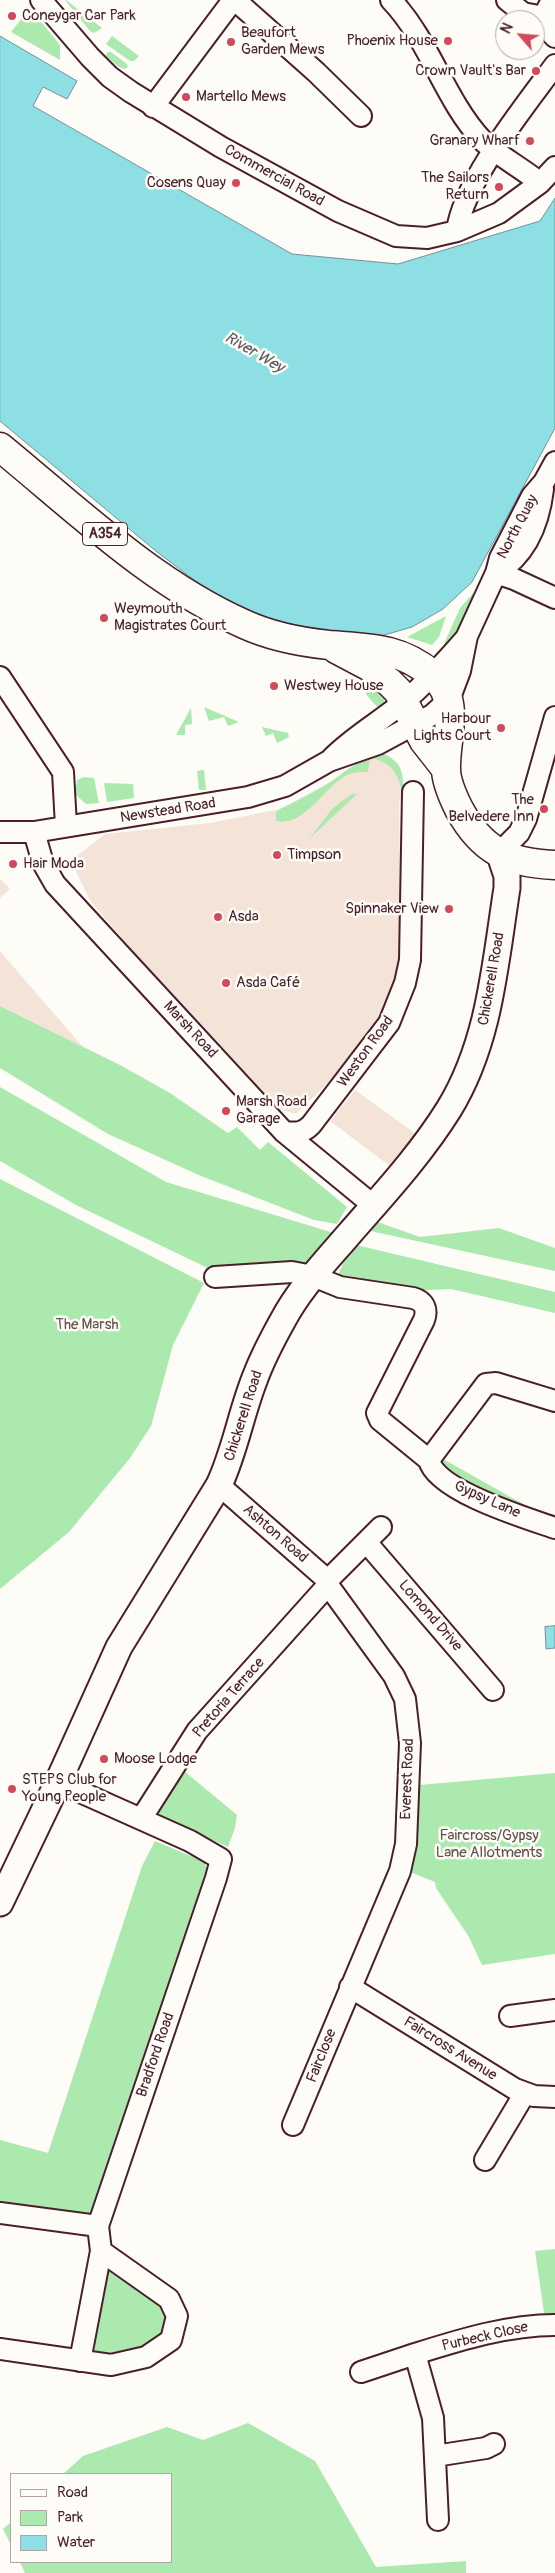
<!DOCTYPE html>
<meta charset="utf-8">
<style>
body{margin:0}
#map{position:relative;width:555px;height:2573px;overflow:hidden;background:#fdfcf7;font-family:Pangolin,sans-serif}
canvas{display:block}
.legend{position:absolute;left:10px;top:2473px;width:162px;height:90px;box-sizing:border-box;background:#fdfcf7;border:1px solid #b5a4a5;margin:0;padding:6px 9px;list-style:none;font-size:15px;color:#4a1f2b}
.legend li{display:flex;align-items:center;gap:10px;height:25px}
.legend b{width:25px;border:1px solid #b5a4a5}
.north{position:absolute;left:495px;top:10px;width:50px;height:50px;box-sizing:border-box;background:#fdfcf7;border:1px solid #b5a4a5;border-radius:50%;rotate:297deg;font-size:14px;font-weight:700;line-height:20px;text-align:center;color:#4a1f2b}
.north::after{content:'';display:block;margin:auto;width:18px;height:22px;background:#d1495b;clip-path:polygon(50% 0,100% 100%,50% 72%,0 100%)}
</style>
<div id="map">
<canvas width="555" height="2573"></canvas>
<ul class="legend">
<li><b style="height:6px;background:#fdfcf7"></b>Road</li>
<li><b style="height:14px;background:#ace9af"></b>Park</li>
<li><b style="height:14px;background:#8edfe4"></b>Water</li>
</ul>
<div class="north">N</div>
</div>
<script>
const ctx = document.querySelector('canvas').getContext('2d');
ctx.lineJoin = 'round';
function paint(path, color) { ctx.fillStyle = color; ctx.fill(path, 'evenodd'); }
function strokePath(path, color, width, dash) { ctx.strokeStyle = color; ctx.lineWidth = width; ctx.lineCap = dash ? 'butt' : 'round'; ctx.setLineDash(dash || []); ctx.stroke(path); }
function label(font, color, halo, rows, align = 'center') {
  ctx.font = font + ' Pangolin,sans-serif'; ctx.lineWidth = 5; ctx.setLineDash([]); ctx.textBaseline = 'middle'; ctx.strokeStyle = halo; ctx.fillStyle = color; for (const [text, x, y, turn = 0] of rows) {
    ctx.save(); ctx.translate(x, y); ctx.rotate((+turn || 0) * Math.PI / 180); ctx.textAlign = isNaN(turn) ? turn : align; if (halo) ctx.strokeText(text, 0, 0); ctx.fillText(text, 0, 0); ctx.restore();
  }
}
paint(new Path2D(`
 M382 753 399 764 403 779 399 805 401 951 394 980 385 1008 367 1037 337 1074 296 1114 281 1110 132 950 89 899 71 861 105 834 210 823 280 809 330 782 350 767Z
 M0 879 10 889 0 898Z
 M0 951 23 978 83 1047 0 1006Z
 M355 1090 416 1134 391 1167 330 1121Z`), '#f4e4d8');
paint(new Path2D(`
 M65 0H66L102 28 94 33 90 31Z
 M30 8 60 45V60L11 32Z
 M112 36 139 56 134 61H130L106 44Z
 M107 52H111L127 64 128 67 125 69 119 67 106 56Z
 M482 583 461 630 442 654 434 655 443 646 460 608Z
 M446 616 439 637 432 645 407 637Z
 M365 674 386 698 380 710C371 700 364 694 360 681Z
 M204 707 239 722 228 726 224 717 209 721Z
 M191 708 192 724 185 725V735H176Z
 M262 727 288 733 289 737 277 743 273 733 266 736Z
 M382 753C403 762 405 776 402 797 401 777 392 761 370 758L368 772C358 772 350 772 342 778 322 791 303 827 276 821V812L280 809C297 801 313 793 329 783 346 772 361 757 382 753Z
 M204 770 206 790H199L197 771Z
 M84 777 94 778 99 803 86 804 75 794 77 780Z
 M104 783 133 784 134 798 107 802Z
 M352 794H357L309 839 333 808Z
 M0 1006 120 1065 170 1093 228 1133 237 1127 260 1150 268 1142 347 1207 337 1224 314 1220 201 1176 108 1134 0 1068Z
 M0 1087 166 1182 334 1233 328 1247 301 1267 212 1270 76 1205 0 1161Z
 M0 1179 204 1283 173 1345 151 1426 130 1458 69 1532 0 1589Z
 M369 1219 420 1237 499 1228 555 1248V1271L361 1229Z
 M352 1244 555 1292V1313L451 1289 407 1291 337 1277Z
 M443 1459 555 1522 478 1495 440 1463Z
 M183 1770 237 1815 235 1828 228 1847 155 1814Z
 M555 1773V1954L482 1965 469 1937 436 1888 435 1882 410 1872 415 1853 419 1785Z
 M155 1841 205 1862 207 1873 99 2222 0 2206V2140L48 2153 142 1866Z
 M555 2249V2319H545L535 2251Z
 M113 2267 144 2287 169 2313C168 2318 169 2325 167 2329 158 2353 113 2357 92 2355L107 2270Z
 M248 2423 315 2461 376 2567 466 2561V2573H25L20 2562H171V2474H63L83 2456 167 2427 203 2440Z
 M11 2522V2545L3 2529Z`), '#ace9af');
const water = new Path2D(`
 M0 36 77 81 67 99 43 87 33 106 292 254 398 264 540 221 555 198V428L472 582 443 609 412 627 377 637 327 634 271 623 222 601 157 552 0 421Z
 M555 1626V1648L546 1649 545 1627Z`);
paint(water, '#8edfe4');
strokePath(water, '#73929a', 1);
const minor = new Path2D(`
 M41 0 90 57 110 77 131 92 221 147 338 211 396 236 427 238 457 231 499 213 540 183 555 167
 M235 0 316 72 361 116
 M391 0C430 41 444 99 482 140 494 153 525 170 540 183
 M507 0 523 13 544 17
 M553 0C543 12 542 26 555 37
 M153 107 233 0
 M457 231C463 182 525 106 555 65
 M496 573C526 555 539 523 543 489
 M496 573 514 579 555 598
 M0 677 63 772 66 826
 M332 758C354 736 381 721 405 701 427 682 447 660 466 638
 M0 832H34L248 797 285 786 329 761 378 744 432 715 449 700 460 671 467 636 496 573 500 558 532 496 544 482 555 462
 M34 832 43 863 55 884 284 1132 374 1206
 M509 843 519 833 526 819 555 717
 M284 1132C296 1133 302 1134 311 1125L389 1023 405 983 410 960 413 792
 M215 1277 292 1272 313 1276 340 1287 413 1298C424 1301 428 1309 424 1320L377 1413 380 1420 429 1460
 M429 1460 486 1384 496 1383 555 1401
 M429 1460C436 1491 526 1518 555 1528
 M219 1485 324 1577 328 1585 394 1676 405 1699 410 1743 406 1844 400 1871 293 2125
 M367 1543 493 1690
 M327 1581 381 1527
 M58 1782 190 1841 221 1859 216 1878 98 2226 101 2251 80 2361
 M141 1819 197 1731 328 1585
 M350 1987 515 2089 534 2096 555 2097
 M510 2016 555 2010
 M485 2160 525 2093
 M0 2213 98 2226
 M0 2349 111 2365 146 2357 171 2340 177 2316 169 2299 101 2251
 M361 2372 415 2354
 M435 2456 486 2448 494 2444
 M438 2520 433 2418 415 2354C460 2340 507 2325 555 2325`);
const major = new Path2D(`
 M0 1903 58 1782 119 1647 219 1485C235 1451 241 1413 255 1378 262 1359 273 1338 283 1320 300 1288 326 1261 350 1233 384 1194 421 1154 449 1109 490 1042 495 964 507 888V876L500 855`);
const highway = new Path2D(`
 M0 447C77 510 152 583 244 624 270 636 300 642 329 645 369 648 400 647 433 675 462 700 445 738 446 769 446 782 453 797 459 809 482 851 508 863 555 865
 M336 649 370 667 389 682 398 691 424 741 446 769`);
strokePath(minor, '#4a1f2b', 24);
strokePath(major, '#4a1f2b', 29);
strokePath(highway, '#4a1f2b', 31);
strokePath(minor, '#fdfcf7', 20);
strokePath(major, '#fdfcf7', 25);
strokePath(highway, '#fdfcf7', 28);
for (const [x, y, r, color] of [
 [12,16,5,"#d1495b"],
 [448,41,5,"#d1495b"],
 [231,42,5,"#d1495b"],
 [536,71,5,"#d1495b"],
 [186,97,5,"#d1495b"],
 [530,141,5,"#d1495b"],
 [236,183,5,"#d1495b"],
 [499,187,5,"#d1495b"],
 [104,618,5,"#d1495b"],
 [274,686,5,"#d1495b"],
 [501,728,5,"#d1495b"],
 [544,809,5,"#d1495b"],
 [277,855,5,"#d1495b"],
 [13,864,5,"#d1495b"],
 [449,909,5,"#d1495b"],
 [218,917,5,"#d1495b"],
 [226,983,5,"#d1495b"],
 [226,1111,5,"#d1495b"],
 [104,1759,5,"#d1495b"],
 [12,1789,5,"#d1495b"]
]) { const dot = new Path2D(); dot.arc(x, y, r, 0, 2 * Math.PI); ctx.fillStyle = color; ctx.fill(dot); strokePath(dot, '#fdfcf7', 2); }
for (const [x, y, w] of [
 [105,534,45]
]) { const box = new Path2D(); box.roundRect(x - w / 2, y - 11.5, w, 23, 4); ctx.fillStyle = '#fdfcf7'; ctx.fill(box); strokePath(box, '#4a1f2b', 1); }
label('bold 14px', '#4a1f2b', null, [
 ["A354",105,534]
]);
label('15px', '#4a1f2b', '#fdfcf7', [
 ["Coneygar Car Park",22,16],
 ["Beaufort",241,33],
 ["Garden Mews",241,50],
 ["Phoenix House",438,41,"right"],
 ["Crown Vault's Bar",526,71,"right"],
 ["Martello Mews",196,97],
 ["Granary Wharf",520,141,"right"],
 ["The Sailors",489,178,"right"],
 ["Return",489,195,"right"],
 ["Cosens Quay",226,183,"right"],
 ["Weymouth",114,609],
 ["Magistrates Court",114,626],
 ["Westwey House",284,686],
 ["Harbour",491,719,"right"],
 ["Lights Court",491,736,"right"],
 ["The",534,800,"right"],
 ["Belvedere Inn",534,817,"right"],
 ["Timpson",287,855],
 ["Hair Moda",23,864],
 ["Spinnaker View",439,909,"right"],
 ["Asda",228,917],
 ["Asda Café",236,983],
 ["Marsh Road",236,1102],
 ["Garage",236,1119],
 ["Moose Lodge",114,1759],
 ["STEPS Club for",22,1780],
 ["Young People",22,1797]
], 'left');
label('15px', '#4a1f2b', '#fdfcf7', [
 ["Commercial Road",274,176,29],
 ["North Quay",518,527,-62],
 ["Newstead Road",168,811,-9],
 ["Chickerell Road",492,979,-80],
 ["Marsh Road",190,1030,47],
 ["Weston Road",366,1052,-54],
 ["Chickerell Road",244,1416,-72],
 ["Gypsy Lane",487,1500,24],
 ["Ashton Road",275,1534,41],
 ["Lomond Drive",430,1616,49],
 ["Pretoria Terrace",229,1698,-49],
 ["Everest Road",408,1779,-88],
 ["Faircross Avenue",450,2049,32],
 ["Bradford Road",156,2055,-71],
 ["Fairclose",322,2056,-68],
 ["Purbeck Close",485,2337,-13]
]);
label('15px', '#62524c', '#fdfcf7', [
 ["The Marsh",87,1325],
 ["Faircross/Gypsy",489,1836],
 ["Lane Allotments",489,1853]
]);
label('italic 16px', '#5e5962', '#fdfcf7', [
 ["River Wey",254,353,30]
]);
</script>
